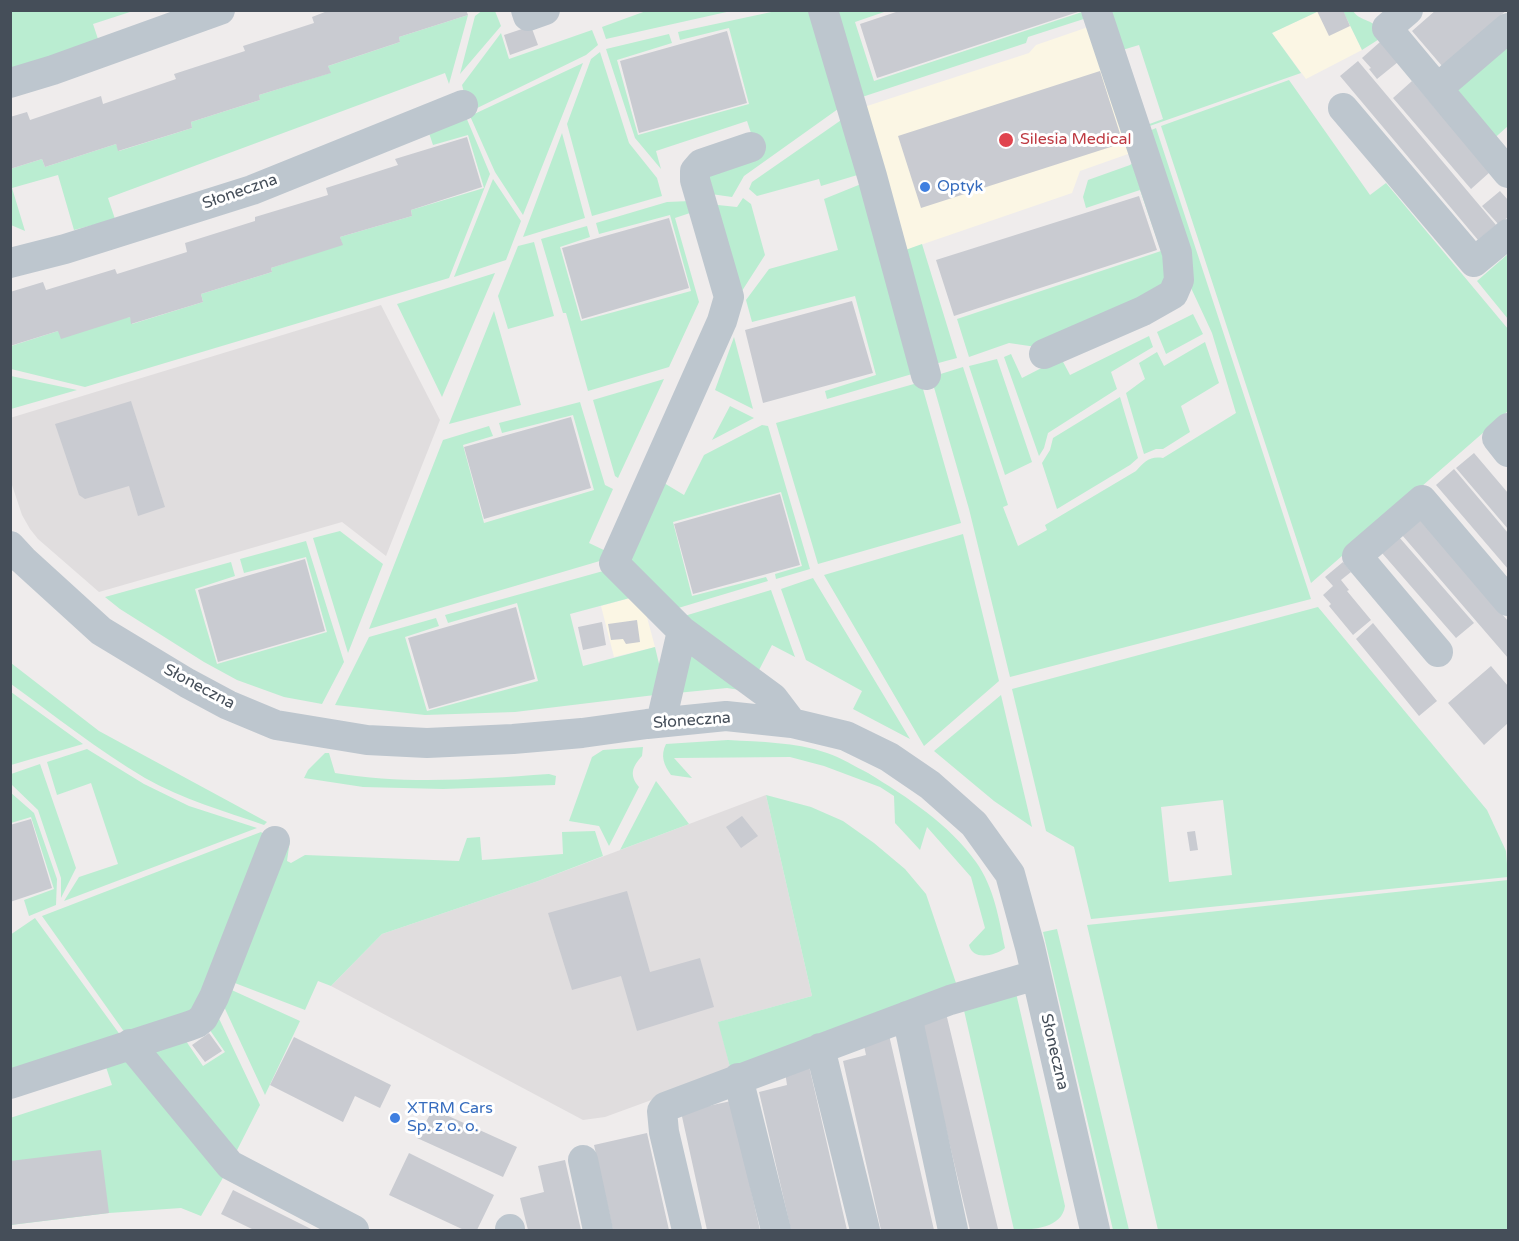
<!DOCTYPE html>
<meta charset="utf-8">
<style>
body{margin:0}
#map{position:relative;width:1519px;height:1241px;overflow:hidden;background:#efecec;font-family:"Varela Round",sans-serif}
canvas{display:block}
.frame{position:absolute;inset:0;border:12px solid #454e59;pointer-events:none}
</style>
<div id="map">
<canvas width="1519" height="1241"></canvas>
<div class="frame"></div>
</div>
<script>
const ctx = document.querySelector('canvas').getContext('2d');
ctx.lineJoin = 'round';
function paint(path, color) { ctx.fillStyle = color; ctx.fill(path, 'evenodd'); }
function strokePath(path, color, width, dash) { ctx.strokeStyle = color; ctx.lineWidth = width; ctx.lineCap = dash ? 'butt' : 'round'; ctx.setLineDash(dash || []); ctx.stroke(path); }
function label(font, color, halo, rows, align = 'center') {
  ctx.font = font + ' "Varela Round",sans-serif'; ctx.lineWidth = 6; ctx.setLineDash([]); ctx.textBaseline = 'middle'; ctx.strokeStyle = halo; ctx.fillStyle = color; for (const [text, x, y, turn = 0] of rows) {
    ctx.save(); ctx.translate(x, y); ctx.rotate((+turn || 0) * Math.PI / 180); ctx.textAlign = isNaN(turn) ? turn : align; if (halo) ctx.strokeText(text, 0, 0); ctx.fillText(text, 0, 0); ctx.restore();
  }
}
paint(new Path2D(`
 M1319 11H1343L1362 50 1306 79 1272 33Z
 M1094 25 1135 149 1128 154 1080 171 1072 193 900 252 861 108 1029 53 1036 45Z
 M641 595 655 647 614 657 601 606Z`), '#fbf6e4');
paint(new Path2D(`
 M381 305 440 420 386 556 342 522 99 592 38 539 30 529 22 515 11 482 10 418Z
 M766 795 812 996 719 1022 731 1071 605 1117 583 1120 331 986 382 934 538 881Z`), '#e0ddde');
paint(new Path2D(`
 M483 10 495 11 501 26 460 74 475 16Z
 M10 11H133L93 24 99 42 11 70Z
 M646 11H731L606 39 602 27Z
 M776 11H816L845 104 744 176 732 197 704 193 700 181 757 151 747 121 656 151 661 169 635 138 606 49 669 34 672 43 617 60 638 135 749 104 729 28 680 40 678 32Z
 M832 11H887L855 22 874 81 1085 11 1093 16 1028 37 1026 43 859 98Z
 M1104 11H1319L1272 33 1301 73 1144 128V126L1163 119 1139 45 1119 51Z
 M1343 11H1353C1361 23 1374 17 1384 36L1362 50Z
 M468 15 449 84 445 73 108 198 118 228 108 221 74 230 58 175 12 188 25 231 11 225 10 169 42 159 45 167 116 144 119 151 192 128 191 122 260 100 259 95 330 73 328 66 400 42 399 37Z
 M592 30 598 45 586 55 469 112 462 85 501 33 509 59Z
 M1508 34V126L1489 143 1445 88Z
 M600 52 629 143 657 178 662 196 592 216 567 124 591 59Z
 M583 63 523 215 495 172 470 116Z
 M1289 80 1370 195 1386 183 1508 329V411L1311 583 1161 126Z
 M847 116 864 173 821 186 819 179 757 196 749 189 752 182Z
 M466 117 490 174 449 278 85 387 11 369V346L58 331 130 317 132 324 203 302 201 294 272 272 271 268 342 244 340 237 412 216 411 210 484 188 468 135 433 145 429 133Z
 M1156 128 1311 599 1010 677 969 509 931 377 963 367 1008 505 1003 507 1018 546 1047 530 1045 525 1136 471C1145 461 1150 456 1163 458L1236 413 1212 333 1185 275 1142 134Z
 M562 133 585 218 523 237Z
 M1138 159 1172 280 1043 348 1009 343 969 357 957 319 1161 251 1140 190 1086 208 1083 197 1088 180 1130 165Z
 M493 179 521 221 506 260 454 277Z
 M866 182 919 372 827 399 825 391 876 375 855 296 752 322 746 300 769 269 838 250 824 199Z
 M743 198 751 204 765 255 740 294 708 204 737 207Z
 M690 201 693 212 675 218 699 302 669 367 588 391 566 313H563L541 239 587 226 590 237 560 247 581 321 691 291 670 215 599 234 596 223 667 202Z
 M534 242 554 316 508 329 498 296 518 246Z
 M922 244 957 358 931 365 900 252Z
 M1508 254V319L1477 281Z
 M495 273 442 397 397 304Z
 M494 311 521 405 449 424Z
 M1193 314 1203 334 1166 354 1157 332Z
 M1149 336 1153 347 1111 372 1117 389 1048 433 1044 448 1039 456 1004 357 1011 354 1022 378 1061 358 1070 375Z
 M734 337 753 409 715 390Z
 M1205 342 1219 383 1181 406 1190 432 1163 449H1156L1144 454 1126 393 1145 379 1139 363 1157 352 1164 366Z
 M997 359 1032 462 1005 475 969 366Z
 M11 376 77 390 11 409Z
 M664 379 618 478 615 476 593 400Z
 M921 382 961 523 818 564 776 423Z
 M1120 397 1138 458 1130 465 1057 509 1042 463 1050 450 1053 438Z
 M580 402 605 485 613 489 589 543 608 552 610 558 369 629 443 440 489 426 493 436 463 445 484 523 594 490 573 415 502 433 499 423Z
 M730 406 754 418 712 440Z
 M762 425 768 426 810 569 776 579 775 574 802 566 781 492 673 522 692 596 766 577 768 581 675 609 630 559 664 483 684 495 704 455Z
 M340 531 383 564 348 653 313 538Z
 M963 534 999 681 924 746 824 575Z
 M306 541 344 662 322 704 284 697 237 680 204 662 120 609 105 597 231 562 235 576 195 589 217 664 327 632 306 557 244 573 240 559Z
 M614 568 641 595 570 614 583 666 655 647 664 685 663 694 515 712 425 715 335 705 369 637 436 618 439 626 405 637 427 711 538 681 517 603 448 623 445 615Z
 M813 578 910 739 853 709 862 691 806 660 781 589Z
 M771 590 795 657 772 645 759 670 681 617Z
 M1318 607 1487 810 1506 851 1508 877 1091 919 1074 847 1046 831 1012 689ZM1223 800 1232 875 1169 882 1161 807Z
 M689 650 753 692 727 688 677 693Z
 M11 663 99 731 267 822 264 825C224 811 182 799 145 778 98 750 55 716 11 684Z
 M11 692 83 744 11 765Z
 M1001 695 1032 827 994 801 934 751Z
 M728 740C761 742 795 742 827 753 842 758 854 766 868 773 907 797 949 824 976 862 994 887 999 919 1005 948 995 956 973 961 969 945L985 928 971 877 927 827 920 850 895 823 894 796 880 787 824 766 790 757 674 758 692 778 671 775C664 765 660 756 666 744Z
 M643 747 642 756C632 767 629 775 639 787L609 846 599 826 569 821 592 757 603 750Z
 M87 749 144 784 189 806 257 828 64 901 79 877 118 864 91 783 57 795 47 762Z
 M325 753H329L335 773C408 785 476 779 549 774L556 776 555 785 443 789 363 787 304 778 308 770Z
 M40 764 76 868 61 898V878L38 810 11 784V774Z
 M656 781 689 824 620 850Z
 M10 792 34 813 57 879 56 905 29 916 24 900 54 889 31 817 11 823Z
 M766 795 811 807 843 821 874 843 905 869 926 894 958 989 731 1071 718 1022 812 996Z
 M595 831 603 856 538 881 382 934 331 986 318 981 305 1010 227 980 290 840 287 861 291 863 305 855 459 861 467 838 480 837 482 860 563 854 562 832Z
 M261 832 272 841 204 1007 130 1040 42 916Z
 M1508 880V1230H1158L1087 925Z
 M35 918 126 1043 11 1080 10 935Z
 M1057 929 1129 1230H1113L1043 932Z
 M225 987 300 1021 265 1095 220 998Z
 M1016 993 1065 1206C1062 1228 1033 1230 1014 1230L963 1006Z
 M214 1008 260 1105 232 1160 139 1052 184 1038 203 1066 225 1052 205 1023Z
 M133 1054 228 1169 201 1216 181 1208 109 1213 11 1225 10 1118 112 1085 105 1064Z`), '#baedd1');
paint(new Path2D(`
 M330 10H466L468 15 399 37 400 42 328 66 331 73 259 95 260 100 191 122 192 128 118 151 116 144 45 167 42 159 10 169V117L27 112 30 120 101 96 103 104 176 79 174 74 245 51 243 46 314 23 312 17Z
 M902 10H1081V11L877 78 860 24Z
 M1343 10 1350 26 1329 36 1317 11Z
 M1436 10H1507L1442 66 1412 31Z
 M531 26 538 45 510 55 504 35Z
 M727 31 747 103 639 133 620 61Z
 M1380 42 1398 62 1377 79 1369 69 1371 68 1362 58Z
 M1358 61 1496 225 1478 240 1340 76Z
 M1100 71 1123 143 921 208 898 136Z
 M1412 81 1490 172 1471 189 1393 98Z
 M467 137 482 187 411 210 412 216 340 237 343 245 271 268 272 272 201 294 203 302 131 324 130 317 61 339 58 331 10 346V292L43 282 46 290 115 269 117 274 187 252 185 243 255 221V217L328 195 326 188 398 165 395 159Z
 M1500 191 1508 200V217L1499 225 1482 206Z
 M1139 196 1157 250 954 316 936 260Z
 M669 218 689 288 582 319 562 248Z
 M852 301 873 373 763 403 745 330Z
 M131 401 165 507 138 516 129 486 85 499 79 495 55 424Z
 M571 417 591 488 484 519 464 447Z
 M1474 453 1508 493V529L1456 468Z
 M1454 469 1508 533V569L1436 485Z
 M780 494 800 565 693 594 674 524Z
 M1420 520 1508 621V658L1402 535Z
 M1399 537 1474 623 1456 638 1382 553Z
 M305 559 325 631 218 662 198 590Z
 M1343 562 1351 572 1341 580 1349 590 1347 591 1371 620 1353 635 1329 606 1331 604 1323 595 1333 586 1325 577Z
 M516 607 535 679 429 709 408 638Z
 M637 620 640 642 626 644 623 639 611 640 608 624Z
 M602 622 606 645 583 650 578 627Z
 M1373 623 1437 701 1419 716 1356 639Z
 M1491 666 1508 686V723L1484 745 1448 703Z
 M742 816 758 836 741 848 726 827Z
 M31 819 52 888 10 902V825Z
 M1195 831 1198 850 1190 851 1187 832Z
 M627 891 650 972 700 958 714 1007 637 1031 621 976 572 990 548 913Z
 M945 1009 998 1229 991 1230H970L919 1015Z
 M209 1033 222 1051 205 1062 192 1045Z
 M889 1035 934 1230H881L843 1061 866 1055 863 1041Z
 M294 1037 391 1085 380 1108 355 1096 343 1122 270 1085Z
 M809 1066 847 1230H791L759 1092 787 1085 785 1072Z
 M731 1101 760 1230H707L681 1112Z
 M433 1109 517 1147 503 1177 417 1138Z
 M647 1133 669 1230H613L594 1145Z
 M101 1150 109 1213 10 1225V1161Z
 M409 1153 494 1195 477 1230H464L389 1195Z
 M565 1160 581 1230H528L520 1198 544 1192 538 1166Z
 M233 1190 313 1230H254L221 1214Z`), '#c9cbd1');
strokePath(new Path2D(`
 M526 10 528 16 545 10
 M823 10 872 176 926 375
 M1408 10 1387 28 1508 173
 M10 83 53 70 220 10
 M1438 88 1508 28
 M1343 108 1474 262 1508 234
 M751 147 701 164 695 171V180L729 297 722 321 614 563 682 631 773 698 792 723
 M10 263 65 249 252 190 463 105
 M1044 354 1143 311 1173 294 1179 280 1177 253 1096 10
 M1508 428 1497 438 1508 452
 M10 546 23 560 101 631 187 683 228 705 276 725 367 740 427 743 513 739 582 733 647 724 726 716 792 723 846 736 889 757 930 785 974 824 1010 874 1030 947 1095 1230
 M1438 652 1357 556 1422 500 1508 601
 M661 722 682 631
 M907 1016 953 1230
 M130 1044 230 1165 354 1230
 M820 1048 865 1230
 M738 1078 776 1230
 M10 1084 189 1026 197 1023 203 1018 214 997 275 841
 M583 1160 598 1230
 M510 1229V1230
 M687 1230 664 1132 662 1111 665 1107 950 1000 1036 975`), '#bdc6ce', 30);
for (const [x, y, r, color] of [
 [1006,140,8,"#e0444e"],
 [925,187,6,"#3f7fe0"],
 [395,1118,6,"#3f7fe0"]
]) { const dot = new Path2D(); dot.arc(x, y, r, 0, 2 * Math.PI); ctx.fillStyle = color; ctx.fill(dot); strokePath(dot, '#fff', 2); }
label('16px', '#be3a42', '#fff', [
 ["Silesia Medical",1020,140]
], 'left');
label('16px', '#366cbe', '#fff', [
 ["Optyk",937,187],
 ["XTRM Cars",407,1109],
 ["Sp. z o. o.",407,1127]
], 'left');
label('16px', '#454e59', '#fff', [
 ["Słoneczna",240,192,-19],
 ["Słoneczna",199,687,28],
 ["Słoneczna",692,721,-4],
 ["Słoneczna",1054,1052,77]
]);
</script>
